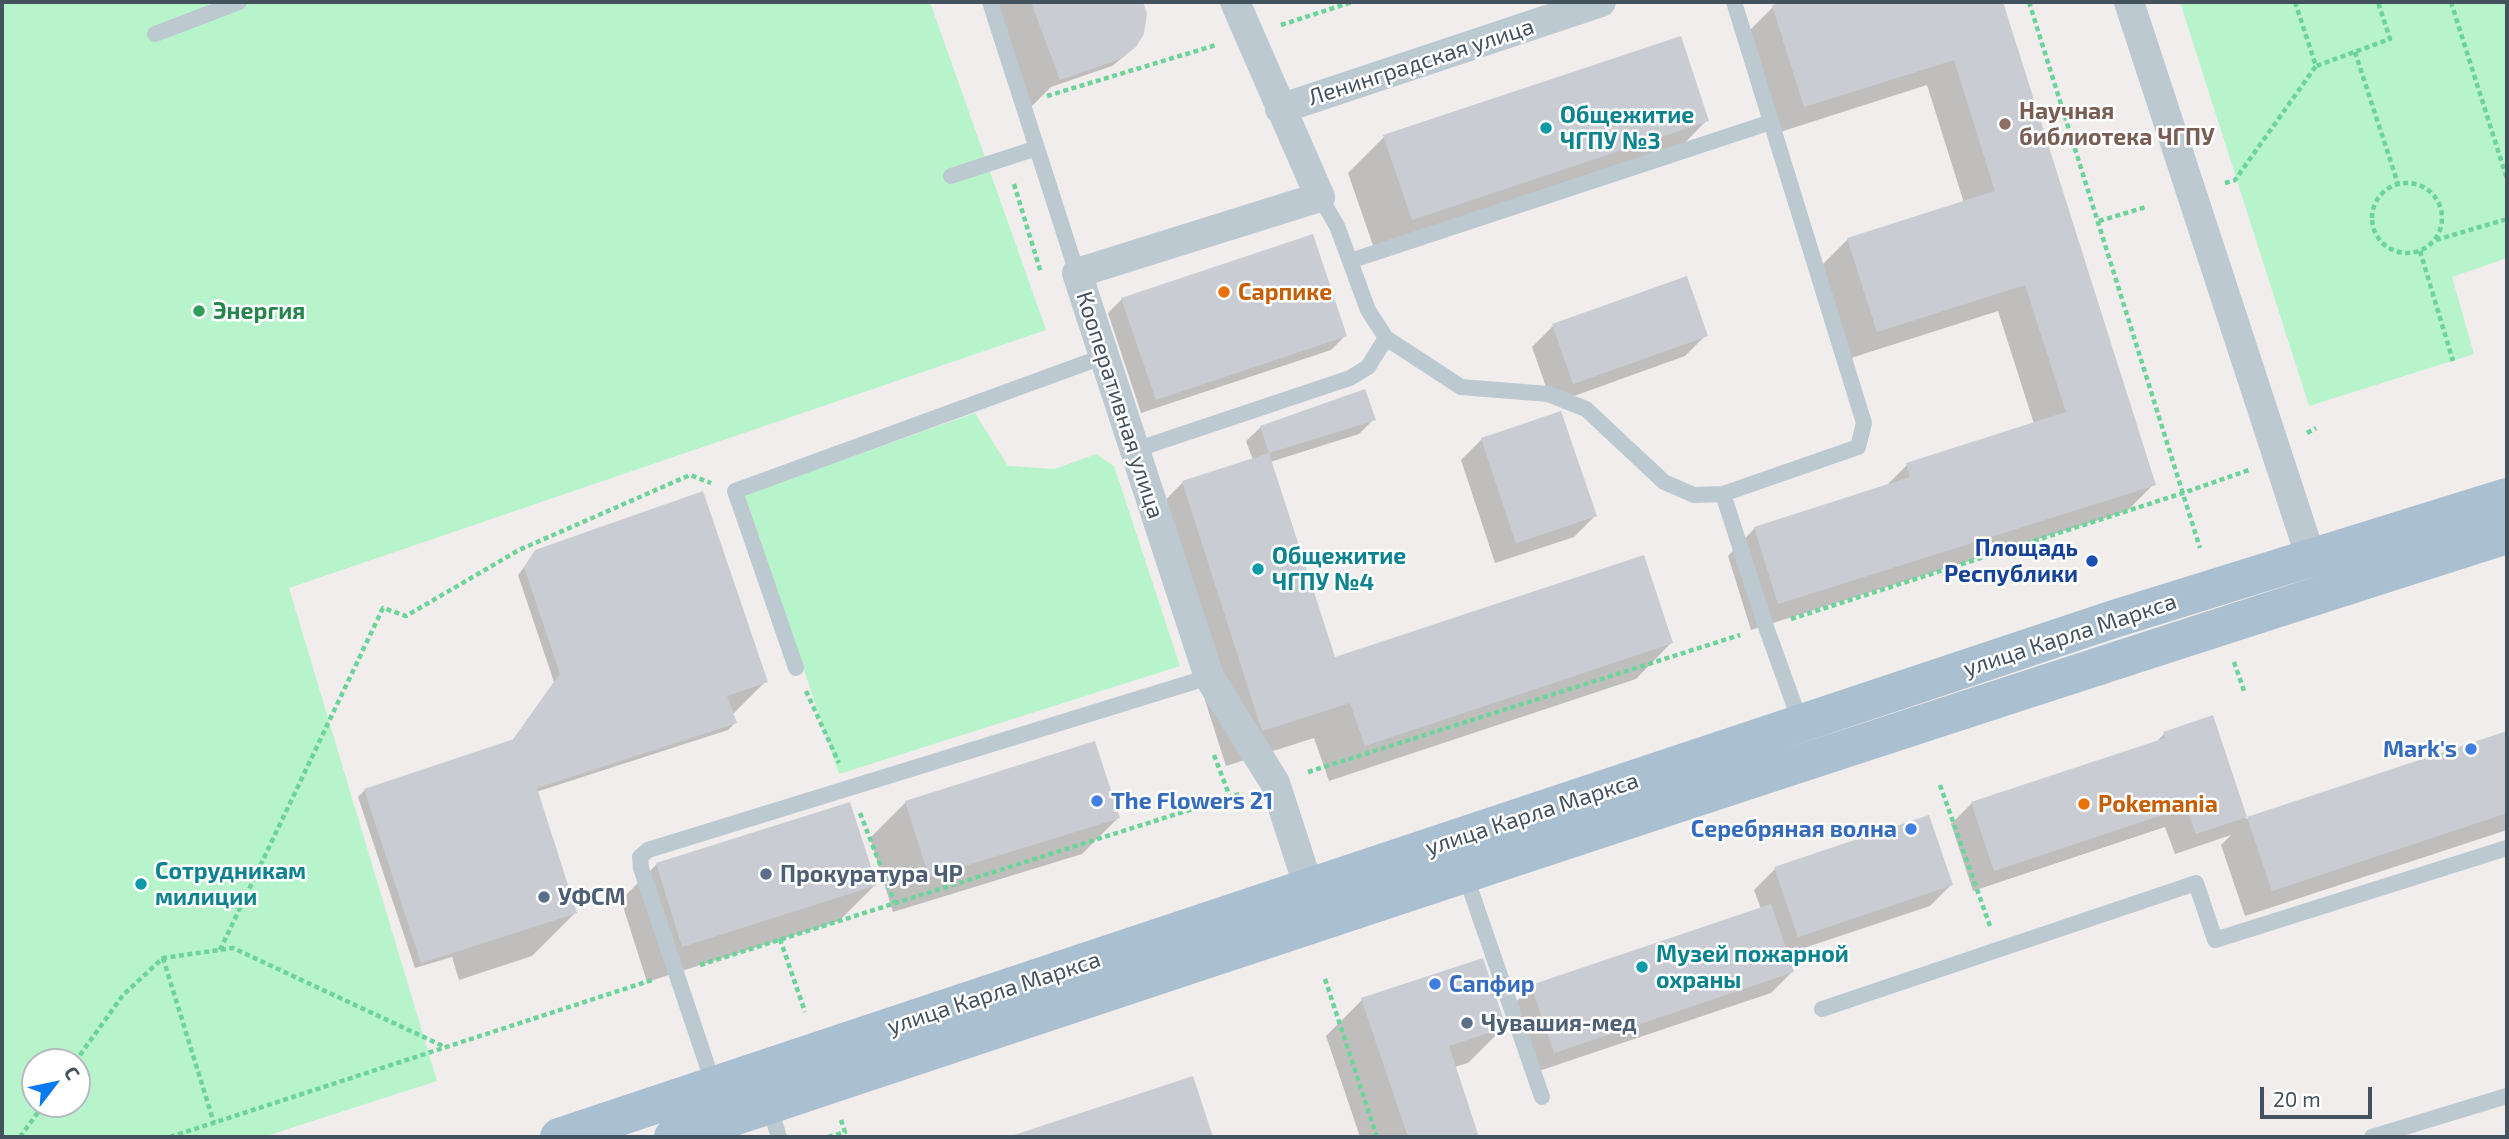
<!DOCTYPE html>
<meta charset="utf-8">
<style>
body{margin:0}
#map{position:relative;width:2509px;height:1139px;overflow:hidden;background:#f1eded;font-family:"Exo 2",sans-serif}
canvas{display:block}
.frame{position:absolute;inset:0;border:4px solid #44525d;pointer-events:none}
.north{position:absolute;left:21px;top:1048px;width:70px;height:70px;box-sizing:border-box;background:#fff;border:2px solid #b4babe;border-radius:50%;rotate:58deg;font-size:19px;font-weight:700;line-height:28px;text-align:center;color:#44525d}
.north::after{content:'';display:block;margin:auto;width:24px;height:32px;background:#097aef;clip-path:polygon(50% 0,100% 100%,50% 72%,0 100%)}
.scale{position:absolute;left:2260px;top:1087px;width:112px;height:32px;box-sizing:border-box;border:4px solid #44525d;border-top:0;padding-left:9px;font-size:21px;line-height:24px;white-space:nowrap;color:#44525d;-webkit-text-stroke:5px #fff;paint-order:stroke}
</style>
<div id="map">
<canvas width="2509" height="1139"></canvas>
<div class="frame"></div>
<div class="north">С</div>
<div class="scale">20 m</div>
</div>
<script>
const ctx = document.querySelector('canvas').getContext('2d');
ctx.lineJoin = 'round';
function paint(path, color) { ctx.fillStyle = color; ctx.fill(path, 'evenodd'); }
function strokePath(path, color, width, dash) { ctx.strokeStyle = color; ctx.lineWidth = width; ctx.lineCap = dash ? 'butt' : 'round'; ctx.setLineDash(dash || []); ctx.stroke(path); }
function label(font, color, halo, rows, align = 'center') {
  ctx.font = font + ' "Exo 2",sans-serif'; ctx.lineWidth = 5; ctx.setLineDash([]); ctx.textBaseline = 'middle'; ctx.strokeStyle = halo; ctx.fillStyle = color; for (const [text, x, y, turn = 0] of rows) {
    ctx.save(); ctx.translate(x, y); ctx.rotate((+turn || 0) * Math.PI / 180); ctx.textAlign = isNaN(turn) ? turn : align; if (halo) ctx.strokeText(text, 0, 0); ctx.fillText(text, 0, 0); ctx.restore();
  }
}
paint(new Path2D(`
 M2 2H930L1046 330 289 588 437 1081 263 1137H2ZM35 1062H77V1104H35Z
 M2180 2H2507V258L2452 277 2474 354 2309 406Z
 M975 413 1008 466 1055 469 1096 454 1114 466 1180 666 839 774 745 495Z`), '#b7f3cb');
paint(new Path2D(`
 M983 2H1141L1145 14 1127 54 1112 66 1051 87 1024 114Z
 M1789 2H2001L2154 484 2127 511 1751 630 1728 556 1754 529 1884 488 1907 465 2034 424 1998 311 1851 358 1821 266 1848 239 1964 203 1927 85 1777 133 1746 34 1773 7Z
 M1707 120 1672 156 1376 254 1348 173 1384 137Z
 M1122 299 1345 336 1331 350 1141 413 1108 313Z
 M1553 326 1706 335 1685 356 1552 404 1532 347Z
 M1374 419 1359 434 1270 462 1334 660 1671 643 1636 679 1329 781 1314 738 1226 766 1147 519 1182 483 1253 460 1246 441 1261 427Z
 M1482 439 1595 516 1574 537 1495 563 1461 460Z
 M536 552 766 681 732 715 735 723 728 730 536 792 575 913 532 956 459 980 452 957 415 968 358 797 365 790 512 741 554 682 518 575Z
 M2212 718 2246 819 2507 733V830L2245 916 2221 845 2231 835 2175 854 2165 827 1973 891 1951 824 1972 803 2155 743 2164 734Z
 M906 802 1118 818 1082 854 893 912 870 838Z
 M657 864 875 885 839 921 647 982 621 900Z
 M1775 869 1951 885 1930 906 1786 954 1792 972 1771 993 1533 1073 1511 1007 1532 986 1761 909 1754 890Z
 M1362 1000 1504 1027 1468 1063 1454 1067 1477 1137H1360L1326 1036Z
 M1191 1078 1211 1137H1012Z`), '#0003');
paint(new Path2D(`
 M1031 2H1143L1147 14 1144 34 1136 47 1120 59 1060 80Z
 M1783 2H2003L2156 485 1778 604 1754 527 1910 477 1906 463 2066 412 2025 285 1877 332 1847 238 1995 191 1954 60 1804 107 1772 5Z
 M1681 36 1709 121 1412 220 1383 135Z
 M1313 234 1347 336 1156 400 1121 298Z
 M1687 276 1708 336 1573 384 1552 324Z
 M1365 389 1376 420 1269 453 1260 426Z
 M1561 411 1597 516 1516 543 1481 438Z
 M1269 453 1335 657 1644 555 1673 643 1365 746 1350 703 1262 731 1182 481Z
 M703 491 768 682 727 696 737 723 537 788 577 913 421 963 364 789 514 739 560 674 524 567 535 550Z
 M2213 715 2247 817 2196 834 2186 807 1994 871 1971 802 2165 738 2163 732Z
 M2507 731V813L2272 891 2247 817Z
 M1095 741 1120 818 929 877 905 801Z
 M850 802 877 885 682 947 656 863Z
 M1929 815 1953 885 1798 937 1774 867Z
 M1771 904 1794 972 1554 1053 1531 985Z
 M1483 958 1506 1027 1449 1046 1479 1137H1408L1361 998Z
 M1193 1076 1213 1137H1008Z`), '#c9cdd3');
strokePath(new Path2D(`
 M2029 2 2200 548
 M2295 2 2316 66 2390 39 2378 2
 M2451 2 2507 179
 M1281 25 1352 2
 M2355 52 2398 184
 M1047 96 1216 45
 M2225 183 2235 180 2316 66
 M2372 218a35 35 0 1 1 70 0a35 35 0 1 1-70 0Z
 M1014 184 1041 273
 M2099 221 2146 207
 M2436 240 2507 219
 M2420 251 2453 361
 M2307 433 2316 428
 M1791 619 2183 493 2249 470
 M2234 662 2244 691
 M806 691 839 763
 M1214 755 1230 797
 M1308 772 1740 635
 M1940 785 1990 926
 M860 813 895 903
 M780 939 805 1012
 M220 950 383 608 406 616 519 550 690 475 711 483
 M163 958 214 1123
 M700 965 1243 793
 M1325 979 1377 1137
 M75 1062 123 995 163 958 233 948 445 1047
 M20 1137 44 1104
 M170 1137 652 980
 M828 1137 845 1132 841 1120`), '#6cd49b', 4.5, [5, 3.5]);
strokePath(new Path2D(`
 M990 2 1077 273
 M155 34 239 2
 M951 176 1037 148
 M1320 197 1337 226 1368 310 1386 338 1461 387 1548 394 1586 409 1664 482 1694 495 1723 494 1858 447 1864 423 1734 2
 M1350 261 1771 122
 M1135 450 1350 378 1368 367 1386 338
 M1723 494 1766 627 1801 724
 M796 668 735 491 1105 356
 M1465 874 1542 1097
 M1822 1009 2196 883 2215 940 2507 848
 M714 1086 641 868 640 857 648 850 1209 677
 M769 1105 779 1137
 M2372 1137 2507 1096`), '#bcc9d1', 16);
strokePath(new Path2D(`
 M1235 2 1320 197 1077 273 1209 677 1275 783 1309 888
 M2129 2 2311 558
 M1280 109 1601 2`), '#bcc9d1', 30);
strokePath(new Path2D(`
 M559 1137 2114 619 2507 497
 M673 1137C1283 934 1894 730 2507 535`), '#aabfcf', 38);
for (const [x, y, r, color] of [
 [2005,124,7,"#8d6e63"],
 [1546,128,7,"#0f9aa8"],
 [1224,292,7,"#e8710a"],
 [199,311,7,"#2e9e5b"],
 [2092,561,7,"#1a4fb4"],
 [1258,569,7,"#0f9aa8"],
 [2471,749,7,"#3f7fe0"],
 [1097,801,7,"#3f7fe0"],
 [2084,804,7,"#e8710a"],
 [1911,829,7,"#3f7fe0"],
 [766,874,7,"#5c6f8a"],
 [141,884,7,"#0f9aa8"],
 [544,897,7,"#5c6f8a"],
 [1642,967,7,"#0f9aa8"],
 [1435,984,7,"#3f7fe0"],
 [1467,1023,7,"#5c6f8a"]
]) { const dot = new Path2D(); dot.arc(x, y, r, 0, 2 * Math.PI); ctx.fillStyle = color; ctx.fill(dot); strokePath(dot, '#fff', 2.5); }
label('23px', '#44525d', '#fff', [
 ["Ленинградская улица",1421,62,-18],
 ["Кооперативная улица",1120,405,72],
 ["улица Карла Маркса",2070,635,-18],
 ["улица Карла Маркса",1532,814,-18],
 ["улица Карла Маркса",994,993,-18]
]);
label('bold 23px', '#785e54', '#fff', [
 ["Научная",2019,111],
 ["библиотека ЧГПУ",2019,137]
], 'left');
label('bold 23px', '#0d838f', '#fff', [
 ["Общежитие",1560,115],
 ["ЧГПУ №3",1560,141],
 ["Общежитие",1272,556],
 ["ЧГПУ №4",1272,582],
 ["Сотрудникам",155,871],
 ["милиции",155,897],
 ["Музей пожарной",1656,954],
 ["охраны",1656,980]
], 'left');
label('bold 23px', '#c56008', '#fff', [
 ["Сарпике",1238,292],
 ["Pokemania",2098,804]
], 'left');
label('bold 23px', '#27864d', '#fff', [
 ["Энергия",213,311]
], 'left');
label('bold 23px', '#164399', '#fff', [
 ["Площадь",2078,548],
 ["Республики",2078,574]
], 'right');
label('bold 23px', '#366cbe', '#fff', [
 ["Mark's",2457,749],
 ["The Flowers 21",1111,801,"left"],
 ["Серебряная волна",1897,829],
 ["Сапфир",1449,984,"left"]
], 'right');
label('bold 23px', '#4e5e75', '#fff', [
 ["Прокуратура ЧР",780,874],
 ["УФСМ",558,897],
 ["Чувашия-мед",1481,1023]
], 'left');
</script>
